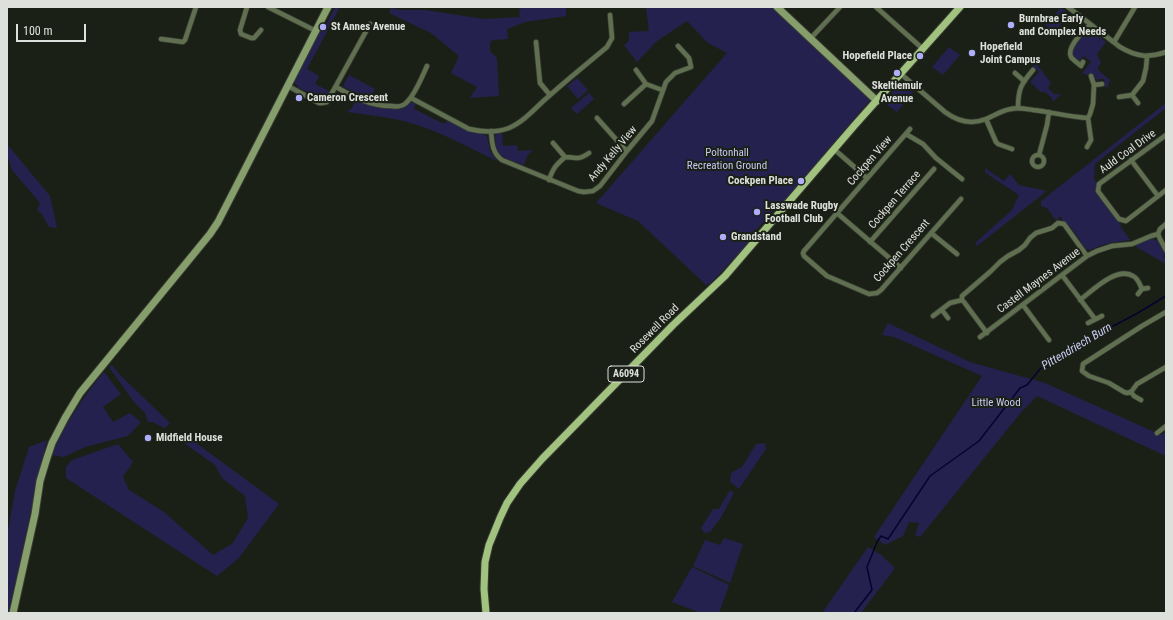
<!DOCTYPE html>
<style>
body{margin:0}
#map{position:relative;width:1173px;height:620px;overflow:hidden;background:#1b2017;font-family:"Roboto Condensed",sans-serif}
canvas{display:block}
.frame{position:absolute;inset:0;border:8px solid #dee1db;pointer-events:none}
.scale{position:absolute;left:16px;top:24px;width:70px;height:18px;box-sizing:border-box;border:2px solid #dee1db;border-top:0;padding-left:5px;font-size:12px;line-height:14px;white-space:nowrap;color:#dee1db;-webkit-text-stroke:3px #1b2017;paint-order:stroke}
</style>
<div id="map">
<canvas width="1173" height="620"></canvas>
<div class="frame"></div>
<div class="scale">100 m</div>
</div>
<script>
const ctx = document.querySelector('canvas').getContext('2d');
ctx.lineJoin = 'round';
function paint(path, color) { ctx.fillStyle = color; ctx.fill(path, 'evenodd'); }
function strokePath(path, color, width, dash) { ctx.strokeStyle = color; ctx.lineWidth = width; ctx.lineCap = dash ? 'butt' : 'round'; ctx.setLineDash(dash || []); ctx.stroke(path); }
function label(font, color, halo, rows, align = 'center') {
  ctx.font = font + ' "Roboto Condensed",sans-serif'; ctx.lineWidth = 4; ctx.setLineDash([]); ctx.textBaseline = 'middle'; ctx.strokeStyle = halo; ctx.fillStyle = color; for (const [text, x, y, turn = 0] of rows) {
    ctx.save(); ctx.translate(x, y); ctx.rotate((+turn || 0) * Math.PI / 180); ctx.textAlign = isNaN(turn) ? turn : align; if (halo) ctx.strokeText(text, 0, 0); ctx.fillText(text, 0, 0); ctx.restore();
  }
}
paint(new Path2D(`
 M335 7H340L307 69 319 76 315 84 329 91V94L327 98 323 99 299 88 295 83V78C300 67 315 31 325 27Z
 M526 7H566V16L525 22 507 29 508 39 493 40 490 42V51L497 58 499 96 470 98 477 87 451 73 459 56 431 33 389 13 391 8 400 10H425L484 19 520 17 519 9Z
 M646 7H772L870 100 779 207H777L749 238 752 239 710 284 708 283 706 286 704 283 638 221 596 203 727 53 708 43 687 21 657 41 637 62 624 45 629 41V32L649 31Z
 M1061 8 1067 12 1055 35 1045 24Z
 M1089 30H1092L1106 42 1097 54 1101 63 1097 69 1110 80 1109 82 1108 87H1104L1105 85 1104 79H1098V82L1097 81 1093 74H1089V76L1082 73 1091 62 1084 56 1080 61C1077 59 1074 57 1073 54 1070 47 1084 35 1089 30Z
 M949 47 960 55 943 75 932 67Z
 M1036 63 1051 83 1048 88 1054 94H1061L1053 102 1052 98 1045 92H1041L1030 82 1039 72 1033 66Z
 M349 75 375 89 369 100 344 87 343 86Z
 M577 78 588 90 578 99 567 86Z
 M898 86H906L913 92 897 112 887 105 891 100 888 97Z
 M589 93 594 99 577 114 571 108Z
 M356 100C367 104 390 112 402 108 405 107 408 105 410 103H416L414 109 444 124 447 121 449 120 487 136 490 151 497 161C470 148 439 131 411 123 391 117 368 115 347 112L352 108Z
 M1166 103V108L1096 163 1095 165 1094 179 1097 183 1095 191 1121 224 1120 226 1130 240 1110 243 1100 246 1090 250 1086 249C1080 241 1071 224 1062 221V217H1058V221L1057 222 1047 208 1041 206V201Z
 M500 132H502L503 146 517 145 518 151 533 150 527 156 524 165C516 162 503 159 498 152 495 148 496 141 495 136L497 134H500Z
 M7 144 50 196 57 228 49 227 41 213 37 210 40 203 12 170 9 160 7 159Z
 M985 168 1004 181 1010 174 1019 185 1047 191 977 246 975 243 1012 210 1019 195 987 174 985 172Z
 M1150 239C1159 238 1162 247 1166 254L1163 256 1166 260V264L1138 248 1135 245Z
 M888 323 970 362 1045 383 1161 435 1166 432V456L1037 396 1023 410 920 537 915 535 919 523 909 522 903 536 885 545 874 537 982 376 894 337 882 335Z
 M112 365 119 374 170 423 165 428 152 422H148L145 413 134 402 109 367Z
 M104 372 121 394 103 407 113 422 130 413 141 422 128 436 85 447 64 457 52 455C64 425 82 399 102 374Z
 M188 437 279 504 239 558 217 576 66 478V467L72 460 118 444 133 462 123 477 129 490 164 512 213 555 233 543 248 518 245 496 222 478 215 465 184 443Z
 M47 440 38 477 9 613H7V537L15 491 29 447Z
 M765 443 766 449 739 489 730 482 731 473 742 467 756 444Z
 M730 490 734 493 720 519 710 532 704 533 701 528 713 509H719Z
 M724 538 743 544 730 583 693 566 705 540 720 545Z
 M868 547 880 554 895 568 861 613H822Z
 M692 567 729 585 719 613H701L672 602Z`), '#24214e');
strokePath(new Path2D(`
 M854 613 872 590 867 567 877 542 881 536 888 539 930 476 979 441 1020 388 1027 385 1040 369 1044 366 1048 367 1055 363 1068 350 1136 314 1166 296`), '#0a002e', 1.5);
const street = new Path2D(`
 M247 7 240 30 241 34 251 38H254L261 30
 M268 7 316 31
 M876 7 923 49
 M1068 7 1120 47C1137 57 1148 58 1166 52
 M161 39 183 42 185 40 196 7
 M810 39 840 7
 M536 42 540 83 550 95
 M1114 42 1135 7
 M1083 62 1081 66C1078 63 1073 60 1071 57 1066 47 1084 31 1090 24
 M636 70 646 84 662 90
 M1015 73 1024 81
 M901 74 945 112C957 121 971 125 986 119 994 116 1002 110 1011 109 1018 107 1026 109 1033 110 1051 112 1070 117 1088 118
 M1094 85 1102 84
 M288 86 319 103H322L327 102 370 24
 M336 87C354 97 370 106 391 106 397 107 402 107 406 103 415 95 422 77 427 66
 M1132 95 1138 103
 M1119 97 1132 95 1143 81 1146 68 1147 57
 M411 98 469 129C482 132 496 133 509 128 524 122 536 107 549 96 568 79 588 63 607 47L612 38 610 15
 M624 104 646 84
 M1018 108C1018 89 1021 84 1033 70
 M597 118 622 146 627 151
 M986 119 996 142 998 144 1012 149
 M910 129 804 251 803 253 804 256 827 276 869 294 877 293 881 290 961 199
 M491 131C492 142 492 153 502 160L578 191 584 192 593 191 600 186 627 151 652 121 666 82 675 73 691 67 689 58 678 46
 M906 134 923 144 936 158 962 179
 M1166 135 1099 184 1098 191 1119 219 1126 221 1166 190
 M553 143 565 157C578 157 577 161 589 153
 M1087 147 1091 140 1088 118 1090 114 1093 104 1094 85 1091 76
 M835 150 867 178
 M1032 161a6 6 0 1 1 12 0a6 6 0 1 1-12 0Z
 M1039 155 1047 125 1049 112
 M1131 160 1158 196
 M549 180C553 168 556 165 565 157
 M837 213 901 268
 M931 233 957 254
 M1158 234 1160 239 1166 250
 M1158 234 1160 229 1166 224
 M870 242 934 169
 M1062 275 1095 319
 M1138 294 1142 289 1148 288
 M1080 300C1093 290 1117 266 1133 276 1138 278 1140 285 1142 289
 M1023 305 1049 340
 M942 310 948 318
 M933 316 950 303 962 300
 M1088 323 1102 316
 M987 333 964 302 962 300V296L991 271 1000 262 1008 256 1019 250 1025 245 1030 238 1036 233 1052 228 1058 223 1064 224 1087 256
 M980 337 1087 256 1097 251 1112 246 1132 244 1151 236 1158 234
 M1131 392 1137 384 1166 367
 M1141 400 1134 396 1131 392 1127 393 1124 392 1109 383 1089 376 1082 371 1083 364 1142 326 1166 312
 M1157 433 1166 426`);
const secondary = new Path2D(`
 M777 7 877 101
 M13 613 35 514 40 481 47 458 52 443 65 418 80 393 210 234 218 222 328 7`);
const primary = new Path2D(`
 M486 613 484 589 485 562 489 545 500 518 507 503 520 484 542 459 673 325 725 276 854 126 960 7`);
strokePath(street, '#363b32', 6);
strokePath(secondary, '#363b32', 9);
strokePath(primary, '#363b32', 9);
strokePath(street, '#606f50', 4.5);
strokePath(secondary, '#859e6b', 7);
strokePath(primary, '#a2c280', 7);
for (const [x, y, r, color] of [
 [1011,25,4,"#aeaefa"],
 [323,27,4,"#aeaefa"],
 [972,53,4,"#aeaefa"],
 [920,56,4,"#aeaefa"],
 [897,73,4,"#aeaefa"],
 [299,98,4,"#aeaefa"],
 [801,181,4,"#aeaefa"],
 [757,212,4,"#aeaefa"],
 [723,237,4,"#aeaefa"],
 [148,438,4,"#aeaefa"]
]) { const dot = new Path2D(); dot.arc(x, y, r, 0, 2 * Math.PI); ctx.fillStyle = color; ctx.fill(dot); strokePath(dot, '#1b2017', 1.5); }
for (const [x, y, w] of [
 [626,374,36]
]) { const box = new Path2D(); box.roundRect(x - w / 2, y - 8, w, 16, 3); ctx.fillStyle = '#1b2017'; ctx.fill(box); strokePath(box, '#dee1db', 1); }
label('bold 10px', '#dee1db', null, [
 ["A6094",626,374]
]);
label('bold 11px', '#dee1db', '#1b2017', [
 ["Burnbrae Early",1019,19],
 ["and Complex Needs",1019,32],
 ["St Annes Avenue",331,27],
 ["Hopefield",980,47],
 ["Joint Campus",980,60],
 ["Hopefield Place",912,56,"right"],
 ["Skeltiemuir",897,86,"center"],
 ["Avenue",897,99,"center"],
 ["Cameron Crescent",307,98],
 ["Cockpen Place",793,181,"right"],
 ["Lasswade Rugby",765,206],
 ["Football Club",765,219],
 ["Grandstand",731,237],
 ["Midfield House",156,438]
], 'left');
label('11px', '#dee1db', '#1b2017', [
 ["Auld Coal Drive",1128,152,-36],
 ["Andy Kelly View",613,154,-50],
 ["Cockpen View",870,161,-49],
 ["Cockpen Terrace",895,200,-49],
 ["Cockpen Crescent",902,251,-49],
 ["Castell Maynes Avenue",1039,281,-37],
 ["Rosewell Road",655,329,-45]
]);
label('11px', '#c7c9f2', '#1b2017', [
 ["Poltonhall",727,153],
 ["Recreation Ground",727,166],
 ["Little Wood",996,403]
]);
label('italic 12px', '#cbccf5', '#1b2017', [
 ["Pittendriech Burn",1077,347,-31]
]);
</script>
